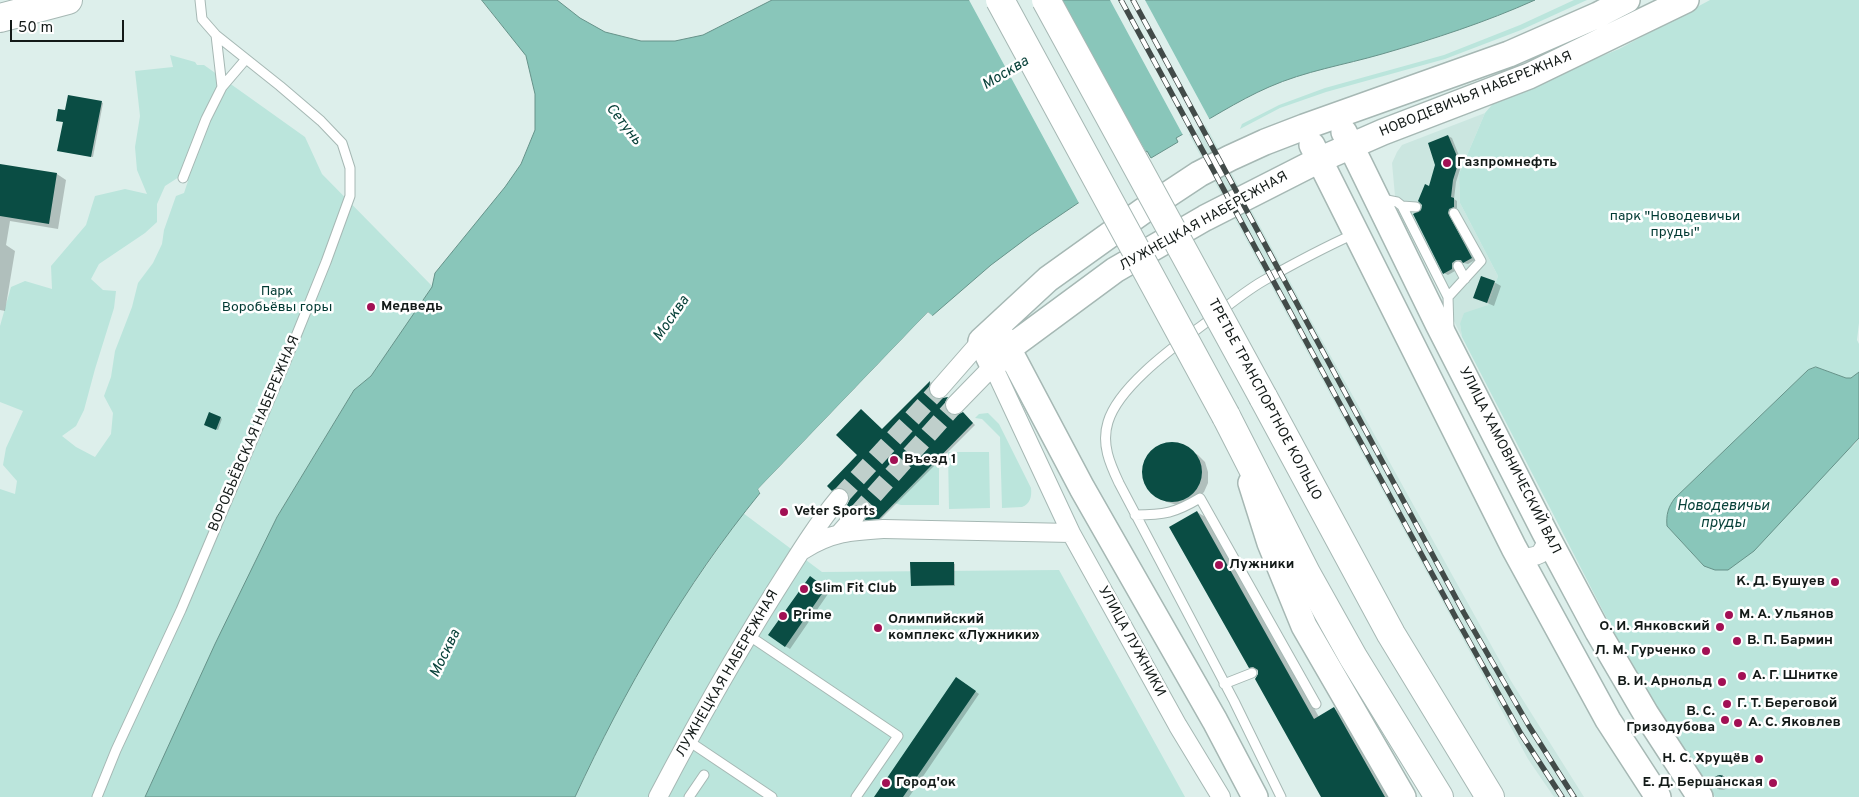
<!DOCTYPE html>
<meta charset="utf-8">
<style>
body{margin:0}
#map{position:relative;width:1859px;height:797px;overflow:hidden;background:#ddefeb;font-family:Overpass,sans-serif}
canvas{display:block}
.scale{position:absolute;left:10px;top:20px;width:114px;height:22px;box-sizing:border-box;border:2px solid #131a18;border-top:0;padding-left:6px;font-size:15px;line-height:18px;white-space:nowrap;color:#131a18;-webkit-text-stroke:4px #fff;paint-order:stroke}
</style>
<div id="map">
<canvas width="1859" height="797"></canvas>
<div class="scale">50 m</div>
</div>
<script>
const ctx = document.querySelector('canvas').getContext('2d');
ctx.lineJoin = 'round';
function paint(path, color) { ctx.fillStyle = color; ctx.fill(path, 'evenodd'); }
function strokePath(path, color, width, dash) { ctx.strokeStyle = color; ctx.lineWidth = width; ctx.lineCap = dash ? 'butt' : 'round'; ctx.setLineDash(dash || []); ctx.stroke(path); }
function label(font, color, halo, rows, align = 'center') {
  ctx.font = font + ' Overpass,sans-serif'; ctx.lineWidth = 5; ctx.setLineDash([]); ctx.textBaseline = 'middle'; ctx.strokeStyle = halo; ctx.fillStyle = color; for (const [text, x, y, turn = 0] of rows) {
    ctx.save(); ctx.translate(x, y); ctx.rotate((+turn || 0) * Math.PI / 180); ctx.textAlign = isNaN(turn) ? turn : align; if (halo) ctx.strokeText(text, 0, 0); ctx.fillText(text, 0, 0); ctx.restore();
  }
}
paint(new Path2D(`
 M1116 0H1138L1308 315 1511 681 1584 797H1554L1528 759Z
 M1485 113 1459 174 1460 203 1498 276 1488 305 1460 324 1462 337 1399 213 1395 196 1392 163 1397 152 1402 145Z`), '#cbe6e0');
paint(new Path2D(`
 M1574 0H1587L1521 30 1445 59 1326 92 1280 108 1240 129 1242 124 1279 105 1325 88 1444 55 1520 25Z
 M1710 0H1859V323L1857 340 1859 344V372L1851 378H1846L1816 367 1808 370 1675 498C1668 507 1666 515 1667 526L1704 566 1855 444 1859 438V797H1715L1664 719 1620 644 1462 337 1460 324 1464 313 1488 305 1498 276 1460 203 1459 174 1485 113 1497 99 1619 49ZM1717 775H1724L1728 781 1727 786 1722 790 1716 788 1713 784 1714 778Z
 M170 55 195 62 197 65H204L305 137 322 174 433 287 371 376 354 390 277 517 145 797H0V489L15 494 17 481 3 465 6 448 23 411 0 402V326L11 287 25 281 52 289 51 266 86 225 95 196 125 189 147 194 137 170 135 147 140 116 135 71 173 67ZM179 177 188 181 184 193 176 196 164 230 162 244 153 263 138 283 132 307 115 351 111 377 104 396 113 413 111 434 95 457 76 447 62 436 76 426 84 410 95 369 114 308 116 291 103 290 91 279 99 264 145 233 157 222V204L165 186Z
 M988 413 999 424 1031 488C1032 497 1030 504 1022 507L1002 508 1000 437 982 419 975 418 979 414Z
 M948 452H989L990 508 949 509Z
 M939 453V505H901L894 503Z
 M743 513 822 572 1059 570 1185 797H575C595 754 616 710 640 668 670 614 708 564 743 513Z`), '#bbe5dc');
const water = new Path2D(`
 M482 0H557L580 18 605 32 641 41H675L703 35 772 0H1535C1486 22 1434 39 1382 54 1344 65 1305 71 1269 87 1237 101 1207 121 1176 138L1178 142 1151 158 1147 151 1083 190 1087 197 1031 235 991 265 932 316 928 312 758 489 760 493C685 585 625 689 575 797H145L215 644 277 517 354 390 371 376 432 287 435 273 505 187 521 164 535 130V94L526 56Z
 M1816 367 1846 378H1851L1859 372V438L1754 551 1728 570H1715L1704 566 1667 526C1666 515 1668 507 1675 498L1808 370Z`);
paint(water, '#89c6ba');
strokePath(water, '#669289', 1);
paint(new Path2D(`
 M969 0H1060L1151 161 1146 154 1086 191 1090 198 1080 205Z
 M1110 0H1145L1211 122 1184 137Z
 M928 312 934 317 931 318 928 315 761 490 762 493H760L758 489Z`), '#ddefeb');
paint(new Path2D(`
 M101 102 103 103 93 157 61 151 66 112Z
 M1448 136 1452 138 1462 163 1456 182 1454 199 1457 201V208L1452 211 1451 216 1475 260 1468 264 1459 262 1456 265 1455 271 1448 275 1444 273 1423 211Z
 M0 165 57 174 66 180 58 229 10 221 6 245 15 251 5 311 0 310Z
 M1494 282 1501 286 1494 306 1474 297Z
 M931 382 932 383 931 394 934 399 937 401 949 400 946 409 949 415 958 417 965 415 975 425 881 519 869 520 867 519V512L864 506 861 505 852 508 850 506 851 499 847 490 843 488 835 491 832 490 883 430Z
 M221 418 222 419 218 430 206 424Z
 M1170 444 1180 445 1198 455 1205 462 1208 472V483L1204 492 1195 501 1177 505 1167 502 1150 491 1145 482 1143 471 1145 461 1151 452 1160 446Z
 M1197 512 1207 518 1319 717 1334 709 1344 714 1391 797H1323L1259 672 1250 667Z
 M953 563 955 564V586L912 585Z
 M815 581 830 591 790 649 785 646Z
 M961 681 979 694 909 797H876Z
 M1715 783a7 7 0 1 1 14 0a7 7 0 1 1-14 0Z`), '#0003');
paint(new Path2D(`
 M68 95 102 101 91 157 57 151 63 122 56 121 58 109 65 110Z
 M1448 135 1459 161 1453 180 1451 197 1454 198V207L1449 209 1448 213 1472 258 1463 263 1461 260H1456L1452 263V269L1443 274 1413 214 1421 210 1422 205 1418 201 1425 184 1429 186 1435 165 1428 143Z
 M0 164 57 173 49 224 0 216Z
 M1481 276 1495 281 1487 303 1473 298Z
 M930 381 929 392 932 397 937 399 948 397 945 402V407L948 413 957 415 963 412 973 423 879 519 865 520 866 512 863 507 858 505 849 507 847 505 850 499 846 490 840 487 832 491 827 486 857 455 836 435 861 409 882 429Z
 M209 412 221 417 216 430 204 425Z
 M1142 472a30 30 0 1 1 60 0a30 30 0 1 1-60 0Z
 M1197 511 1314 719 1334 707 1385 797H1321L1255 679 1258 674V670L1253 667 1249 668 1169 527Z
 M910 562H954V585L911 586Z
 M810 576 826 588 785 647 768 635Z
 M956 677 976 691 903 797H874Z
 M1713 782a7 7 0 1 1 14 0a7 7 0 1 1-14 0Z`), '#0a4d44');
strokePath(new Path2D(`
 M839 498 939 389
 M856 515 955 405`), '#bfcfcb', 18, [18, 9]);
const lane = new Path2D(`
 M216 35 222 87
 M183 178 206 119 222 87 246 59
 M1382 199 1397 202 1402 206 1448 297 1449 331
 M1402 206 1416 207
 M1458 266 1465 279
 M1448 297 1481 261 1454 213
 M1135 515C1164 515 1175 513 1200 498L1316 704
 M748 635 898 736 856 797
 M1224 684 1252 673
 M687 740 772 797
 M97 797 116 750 181 610 284 366 326 262 350 196V168L342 143 321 121 280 86 216 35 202 19 200 0
 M689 797 704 775
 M1281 797 1234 701 1119 483C1110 464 1101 444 1108 422 1119 385 1178 344 1208 321 1226 307 1244 292 1263 281 1293 264 1323 248 1354 234`);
const street = new Path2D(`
 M939 389 981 341
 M955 405 993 366 1071 533 1178 726 1221 797
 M840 533 856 515
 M1514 548C1521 558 1529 559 1540 554L1546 544 1545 533
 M803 550C832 532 851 531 884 529L1071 533
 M658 797C694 728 731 662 773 595 794 562 814 528 839 498`);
const secondary = new Path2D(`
 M1627 0 1598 15 1509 54 1304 127 1265 142 1230 158 1199 174 1143 211 1048 279 981 341 993 366 1008 349 1115 270 1205 218 1319 160 1383 132 1529 76 1686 0
 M1344 132 1438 324 1545 533 1598 632 1646 714 1700 797
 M1312 145 1514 548 1608 720 1658 797
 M1001 335 1082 488 1215 721 1255 797
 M1251 483 1270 543 1304 626 1403 797`);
const primary = new Path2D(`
 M0 18 68 0
 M1263 397 1391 634 1490 797
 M1226 416 1306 573 1353 657 1439 797`);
strokePath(lane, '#a6b8b4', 11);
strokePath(street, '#a6b8b4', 20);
strokePath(secondary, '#a6b8b4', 28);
strokePath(primary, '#a6b8b4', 30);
strokePath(lane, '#fff', 9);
strokePath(street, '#fff', 18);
strokePath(secondary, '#fff', 25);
strokePath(primary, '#fff', 28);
const rail = new Path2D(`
 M1121 0 1456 618 1521 734 1562 797
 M1133 0 1464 613 1529 726 1574 797`);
strokePath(rail, '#424b49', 5.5);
strokePath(rail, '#fff', 4, [11]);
const primaryBridge = new Path2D(`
 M1000 0 1226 416
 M1046 0 1263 397`);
strokePath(primaryBridge, '#a6b8b4', 30, []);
strokePath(primaryBridge, '#fff', 28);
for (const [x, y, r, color] of [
 [1447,163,5,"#a21054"],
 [371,307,5,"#a21054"],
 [894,460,5,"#a21054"],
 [784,512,5,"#a21054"],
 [1219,565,5,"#a21054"],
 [1835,582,5,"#a21054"],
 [804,589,5,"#a21054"],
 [1729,615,5,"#a21054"],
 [783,616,5,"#a21054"],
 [1720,627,5,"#a21054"],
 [878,628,5,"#a21054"],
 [1737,641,5,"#a21054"],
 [1706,651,5,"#a21054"],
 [1742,676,5,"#a21054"],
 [1722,682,5,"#a21054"],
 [1727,704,5,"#a21054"],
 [1725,720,5,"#a21054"],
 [1738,723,5,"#a21054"],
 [1759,759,5,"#a21054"],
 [886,783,5,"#a21054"],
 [1773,783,5,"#a21054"]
]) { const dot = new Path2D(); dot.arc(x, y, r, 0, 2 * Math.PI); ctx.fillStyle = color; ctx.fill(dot); strokePath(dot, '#fff', 2); }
label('14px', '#131a18', '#fff', [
 ["НОВОДЕВИЧЬЯ НАБЕРЕЖНАЯ",1476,95,-22],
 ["ЛУЖНЕЦКАЯ НАБЕРЕЖНАЯ",1204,222,-29],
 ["ТРЕТЬЕ ТРАНСПОРТНОЕ КОЛЬЦО",1264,400,62],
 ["ВОРОБЬЁВСКАЯ НАБЕРЕЖНАЯ",255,434,-67],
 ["УЛИЦА ХАМОВНИЧЕСКИЙ ВАЛ",1509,461,63],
 ["УЛИЦА ЛУЖНИКИ",1131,642,61],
 ["ЛУЖНЕЦКАЯ НАБЕРЕЖНАЯ",728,674,-60]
]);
label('bold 14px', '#131a18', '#fff', [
 ["Газпромнефть",1457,163],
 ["Медведь",381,307],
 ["Въезд 1",904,460],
 ["Veter Sports",794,512],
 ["Лужники",1229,565],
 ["К. Д. Бушуев",1825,582,"right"],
 ["Slim Fit Club",814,589],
 ["М. А. Ульянов",1739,615],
 ["Prime",793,616],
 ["Олимпийский",888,620],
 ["комплекс «Лужники»",888,636],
 ["О. И. Янковский",1710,627,"right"],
 ["В. П. Бармин",1747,641],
 ["Л. М. Гурченко",1696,651,"right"],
 ["А. Г. Шнитке",1752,676],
 ["В. И. Арнольд",1712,682,"right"],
 ["Г. Т. Береговой",1737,704],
 ["В. С.",1715,712,"right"],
 ["Гризодубова",1715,728,"right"],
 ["А. С. Яковлев",1748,723],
 ["Н. С. Хрущёв",1749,759,"right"],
 ["Город'ок",896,783],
 ["Е. Д. Бершанская",1763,783,"right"]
], 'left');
label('14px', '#003932', '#fff', [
 ["парк \"Новодевичьи",1675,217],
 ["пруды\"",1675,233],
 ["Парк",277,292],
 ["Воробьёвы горы",277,308]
]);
label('italic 15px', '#09423a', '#fff', [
 ["Москва",1006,74,-31],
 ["Сетунь",623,125,52],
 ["Москва",672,319,-55],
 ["Новодевичьи",1723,507],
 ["пруды",1723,524],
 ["Москва",446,654,-64]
]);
</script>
